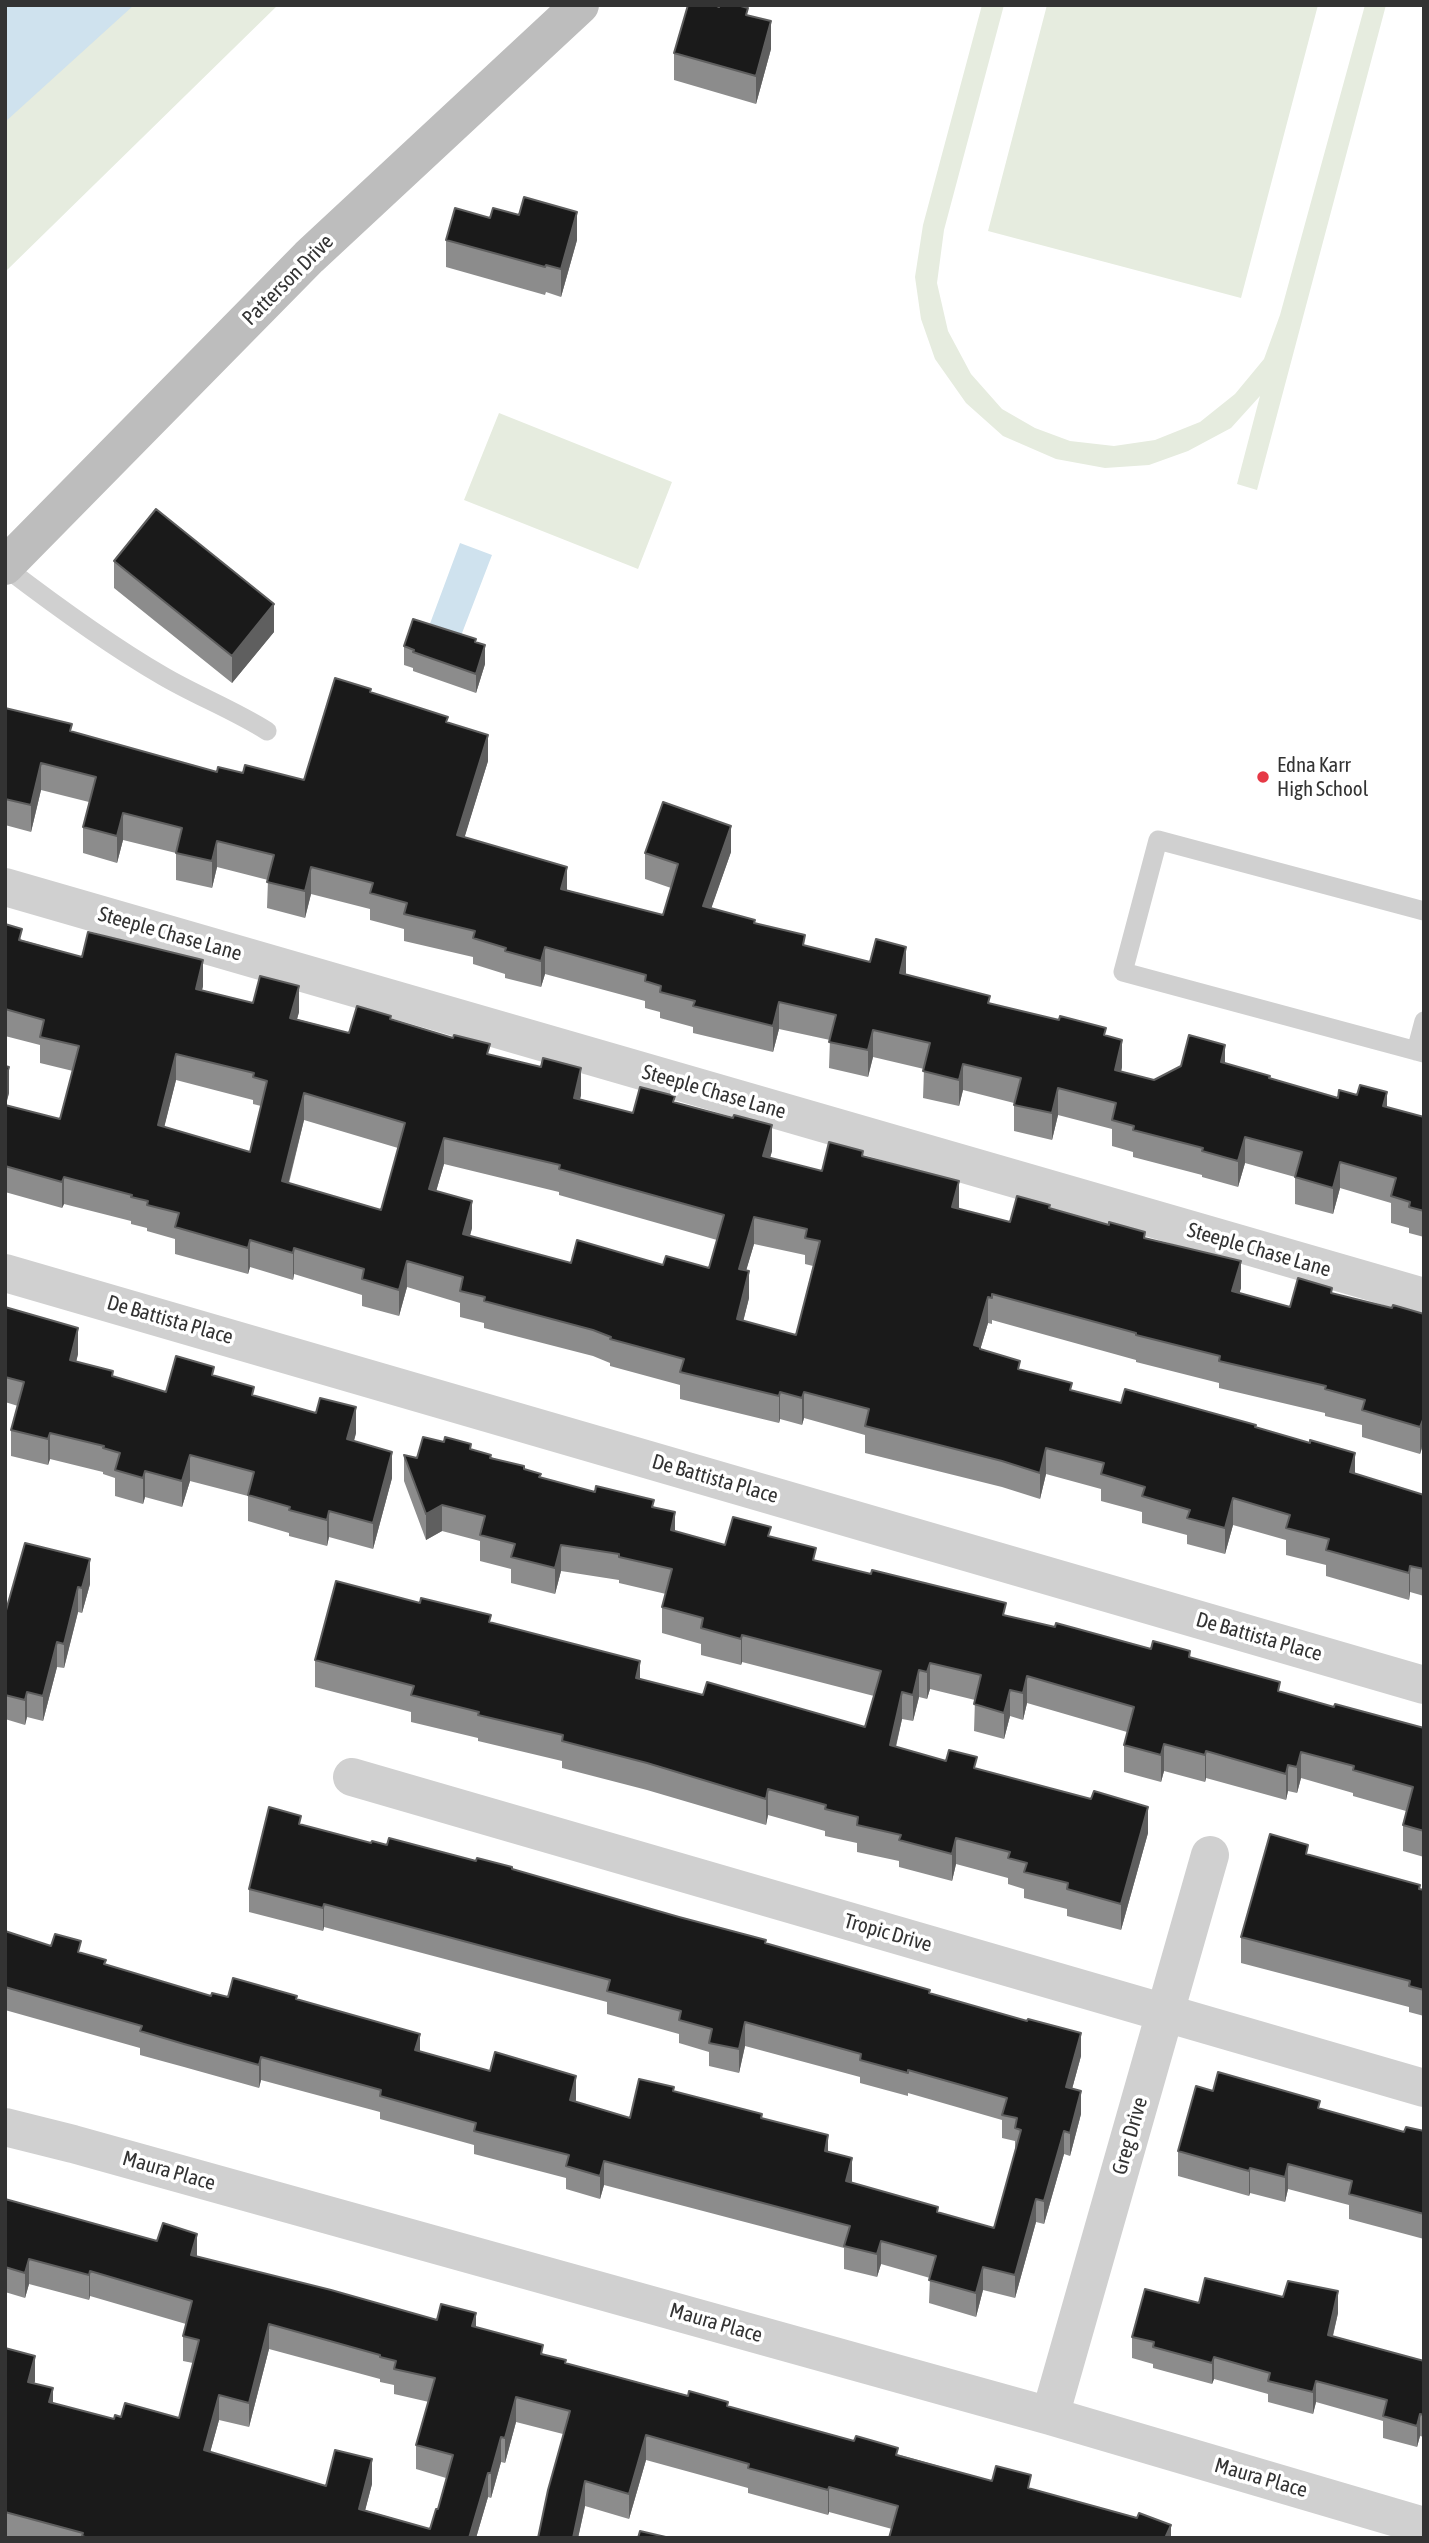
<!DOCTYPE html>
<style>
body{margin:0}
#map{position:relative;width:1429px;height:2543px;overflow:hidden;background:#fff;font-family:"Asap Condensed",sans-serif}
canvas{display:block}
.frame{position:absolute;inset:0;border:7px solid #333;pointer-events:none}
</style>
<div id="map">
<canvas width="1429" height="2543"></canvas>
<div class="frame"></div>
</div>
<script>
const ctx = document.querySelector('canvas').getContext('2d');
ctx.lineJoin = 'round';
function paint(path, color) { ctx.fillStyle = color; ctx.fill(path, 'evenodd'); }
function strokePath(path, color, width, dash) { ctx.strokeStyle = color; ctx.lineWidth = width; ctx.lineCap = dash ? 'butt' : 'round'; ctx.setLineDash(dash || []); ctx.stroke(path); }
function label(font, color, halo, rows, align = 'center') {
  ctx.font = font + ' "Asap Condensed",sans-serif'; ctx.lineWidth = 7; ctx.setLineDash([]); ctx.textBaseline = 'middle'; ctx.strokeStyle = halo; ctx.fillStyle = color; for (const [text, x, y, turn = 0] of rows) {
    ctx.save(); ctx.translate(x, y); ctx.rotate((+turn || 0) * Math.PI / 180); ctx.textAlign = isNaN(turn) ? turn : align; if (halo) ctx.strokeText(text, 0, 0); ctx.fillText(text, 0, 0); ctx.restore();
  }
}
paint(new Path2D(`
 M90 5H278L5 272V76Z
 M982 5H1004L944 230 937 283 948 331 971 374 1002 409 1035 428 1070 441 1114 446 1155 440 1200 422 1235 394 1264 359 1280 315 1365 5H1386L1257 490 1237 484 1260 396 1231 428 1188 451 1149 465 1105 468 1056 459 1003 436 966 403 935 359 921 319 915 277 923 225Z
 M1047 5H1318L1241 298 988 231Z
 M499 413 672 482 638 569 464 500Z`), '#e6ecdf');
paint(new Path2D(`
 M5 5H134L5 122Z
 M460 543 492 555 459 641 428 629Z`), '#cfe2ee');
strokePath(new Path2D(`
 M5 567C56 606 108 644 163 676 197 696 234 710 267 731
 M1424 911 1158 840 1123 972 1424 1053
 M1416 1051 1424 1021`), '#d0d0d0', 19);
strokePath(new Path2D(`
 M5 887 1424 1297
 M5 1273 1424 1685
 M352 1777 1424 2088
 M5 2127 73 2144 1050 2416 1424 2526
 M1050 2416 1210 1855`), '#d0d0d0', 38);
strokePath(new Path2D(`
 M5 566 309 257 580 5`), '#bdbdbd', 38);
paint(new Path2D(`
 M771 49 756 104 674 80V53Z
 M446 240H577L561 297 546 292 545 295 446 267Z
 M114 561 274 632 232 683 114 588Z
 M476 642 485 664 476 693 413 671V668L404 665V646Z
 M371 692 448 723 488 761 464 838 567 890 663 915 671 888 645 879V853L731 852 711 908 755 924 805 946 906 974 990 1004 1106 1036 1122 1067 1121 1072 1154 1080 1225 1064 1270 1078 1338 1098 1387 1107 1424 1117V1237L1409 1233V1228L1391 1223V1203L1340 1188 1333 1214 1295 1204V1177L1245 1163 1238 1187 1202 1177V1175L1133 1157V1152L1112 1146V1129L1058 1115 1052 1140 1014 1131V1103L963 1090 959 1106 923 1098 924 1069 873 1057 868 1077 829 1068 830 1040 779 1029 773 1052 693 1033V1027L660 1018V1012L645 1008V1001L545 974 541 987 505 978V974L473 964V957L404 941V929L370 920V909L311 894 305 918 267 908 268 880 217 867 212 888 176 880V853L123 840 117 863 83 853V827L89 802 41 790 31 832 5 825V708L72 732 217 772 304 780Z
 M5 924 22 940 82 957 203 986 202 990 253 1003 299 1012 297 1019 349 1033 391 1020 490 1055 581 1095 580 1099 633 1113 675 1102 772 1151 770 1158 822 1171 863 1156 959 1207V1209L1010 1222 1050 1209 1145 1239 1241 1288 1239 1293 1290 1307 1332 1293 1392 1308 1424 1314V1443L1420 1454 1362 1437V1425L1325 1416V1413L1219 1388V1383L1136 1362V1360L992 1320V1324L988 1323 980 1350 1020 1370 1072 1390 1121 1403 1256 1427 1355 1474 1424 1495V1596L1410 1592 1409 1600 1326 1576V1565L1286 1555V1540L1233 1525 1225 1554 1187 1544V1535L1142 1523V1512L1101 1501V1489L1046 1474 1040 1499 1002 1487 865 1453V1435L804 1418 802 1425 780 1419 779 1423 680 1399V1385L610 1366V1363L593 1356 484 1328V1323L460 1317V1303L407 1287 399 1316 362 1306V1295L294 1274 293 1280 250 1267 248 1274 175 1254V1239L147 1231V1228L131 1224V1221L64 1204 62 1208 5 1192V1066L9 1093 6 1105 60 1119 73 1071 40 1063V1045L5 1036ZM176 1080 253 1100V1104L261 1106 250 1152 164 1127ZM304 1120 398 1148 381 1210 289 1183ZM444 1164 559 1192V1195L717 1240 709 1268 663 1265 571 1263 470 1236 472 1228 436 1191ZM754 1244 805 1255V1264L813 1266 796 1335 743 1321 749 1298 746 1270Z
 M5 1307 78 1354 76 1362 113 1377 166 1392 214 1376 254 1396 356 1433 354 1441 392 1478 373 1549 329 1537 327 1546 289 1536V1533L248 1521V1496L190 1481 182 1507 145 1497 143 1504 115 1496V1478L103 1474V1472L50 1459 48 1465 11 1456V1430L18 1406 5 1402Z
 M444 1442 471 1450 524 1469 541 1478 654 1507 675 1531 725 1545 771 1536 816 1561 1006 1616 1151 1649 1190 1657 1280 1692 1334 1707 1424 1728V1857L1403 1851V1825L1406 1811 1353 1796V1793L1301 1778 1297 1793 1288 1791 1286 1800 1206 1778 1205 1782 1164 1771 1161 1782 1124 1772V1745L1127 1732 1027 1703 1023 1720 1010 1716 1004 1739 974 1731 975 1700 930 1689 927 1699 919 1697 913 1721 902 1719 896 1747 977 1769 1148 1833 1121 1930 1067 1916V1909L1024 1898V1889L1008 1884V1878L956 1864 952 1881 899 1867V1861L857 1852V1843L825 1836V1831L768 1815 766 1825 647 1790 562 1768V1761L478 1741V1738L411 1722V1712L315 1687V1660L491 1622 640 1679 703 1695 865 1727 874 1696 742 1662 741 1665 701 1655V1644L662 1633V1607L666 1594 619 1583V1580L561 1571 555 1594 511 1583V1569L480 1561V1541L442 1531 426 1540 404 1481V1455L417 1458Z
 M25 1543 90 1584 82 1613 78 1612 64 1668 57 1667 43 1721 27 1717 25 1725 5 1719V1614Z
 M301 1825 371 1843 387 1845 476 1861 512 1869 766 1943 930 1994 1081 2056 1072 2089 1081 2114 1070 2156 1064 2154 1044 2224 1036 2222 1015 2298 983 2290 976 2317 929 2303 930 2278 881 2264 877 2277 844 2269V2248L604 2185 600 2199 566 2189V2178L474 2154V2145L380 2119V2112L261 2080 259 2088 184 2067 140 2055V2048L5 2010V1931L51 1946 81 1953 106 1965 211 1996 297 1999 420 2051 576 2099V2102L630 2118 674 2092 762 2119 828 2152 852 2183 938 2213 994 2228 1015 2151V2141L1002 2138V2120L908 2093V2096L860 2083V2077L745 2046 739 2073 709 2066V2052L679 2043V2034L607 2014V2002L324 1927 323 1931 249 1912V1889Z
 M1308 1854 1424 1890V2016L1409 2012V2007L1241 1963V1937Z
 M1213 2091 1320 2109 1404 2132 1424 2131V2239L1349 2219V2205L1288 2189 1285 2202 1250 2193 1249 2196 1178 2176V2151Z
 M5 2199 197 2256 437 2320 476 2327 566 2363 728 2406 992 2481 1031 2489 1137 2518 1171 2525 892 2529 829 2512 828 2515 748 2493V2488L646 2460 629 2519 585 2506 578 2538H538L563 2434 516 2422 505 2463 501 2462 491 2498 488 2497 476 2538H9L5 2537V2348L35 2381 34 2383 53 2403 114 2419 121 2417 179 2418 193 2363 183 2361V2336L186 2324 90 2296 89 2300 29 2284 25 2298 5 2292ZM269 2349 380 2379V2382L394 2385V2394L429 2402 416 2445V2469L446 2478 438 2509 430 2529 365 2510 372 2484 326 2486 210 2452 219 2420 249 2427Z
 M1199 2303 1338 2313 1333 2336 1424 2361V2437L1420 2436 1417 2447 1383 2438V2421L1316 2402 1313 2414 1268 2402V2394L1214 2379 1212 2384 1153 2368V2364L1132 2358V2337Z`), '#8c8c8c');
paint(new Path2D(`
 M771 21V49L756 104V76Z
 M577 212V240L561 297V269Z
 M274 604V632L232 683V656Z
 M485 645V664L476 693V674Z
 M488 735V761L457 862V835Z
 M41 763V790L31 832V805Z
 M123 813V840L117 863V836Z
 M731 826V852L703 932V906Z
 M217 841V867L212 888V861Z
 M311 867V894L305 918V891Z
 M567 867V893L561 889Z
 M545 947V974L541 987V961Z
 M906 947V973L900 999V973Z
 M203 960V986L196 1015V989Z
 M299 986V1012L290 1044V1018Z
 M779 1002V1029L773 1052V1026Z
 M873 1030V1057L868 1077V1050Z
 M1122 1040V1067L1115 1097V1070Z
 M1225 1045V1071L1221 1062Z
 M176 1054V1080L158 1152V1125Z
 M963 1064V1090L959 1106V1080Z
 M9 1067V1093L5 1107V1080Z
 M581 1068V1095L574 1124V1098Z
 M1058 1088V1115L1052 1140V1113Z
 M1387 1092V1119L1383 1106Z
 M304 1093V1120L282 1208V1181Z
 M772 1125V1151L763 1182V1156Z
 M1245 1137V1163L1238 1187V1161Z
 M444 1138V1164L429 1216V1189Z
 M1340 1162V1188L1333 1214V1188Z
 M64 1177V1204L62 1208V1182Z
 M959 1181V1207L952 1234V1207Z
 M472 1201V1228L463 1260V1234Z
 M754 1217V1244L739 1295V1269Z
 M250 1240V1267L248 1274V1248Z
 M294 1248V1274L293 1280V1253Z
 M407 1261V1287L399 1316V1290Z
 M1241 1261V1288L1232 1318V1291Z
 M749 1271V1298L737 1346V1319Z
 M988 1297V1323L980 1350 974 1345Z
 M78 1328V1354L70 1386V1360Z
 M780 1392V1419L779 1423V1396Z
 M804 1392V1418L802 1425V1398Z
 M356 1407V1433L347 1465V1439Z
 M1423 1416V1443L1420 1454V1427Z
 M50 1433V1459L48 1465V1439Z
 M1046 1448V1474L1040 1499V1473Z
 M392 1452V1478L373 1549V1523Z
 M1355 1453V1479L1350 1472Z
 M190 1455V1481L182 1507V1481Z
 M145 1471V1497L143 1504V1478Z
 M1233 1498V1525L1225 1554V1528Z
 M442 1505V1531L426 1540V1514Z
 M329 1511V1537L327 1546V1520Z
 M675 1512V1539L671 1530Z
 M561 1545V1571L555 1594V1568Z
 M90 1559V1584L82 1613V1588Z
 M1410 1566V1592L1409 1600V1573Z
 M78 1587V1612L64 1668V1644Z
 M742 1635V1662L741 1665V1639Z
 M57 1642V1667L43 1721V1696Z
 M640 1661V1687L636 1678Z
 M930 1663V1689L927 1699V1672Z
 M919 1670V1697L913 1721V1695Z
 M1027 1676V1703L1023 1720V1693Z
 M1010 1690V1716L1004 1739V1713Z
 M27 1692V1717L25 1725V1700Z
 M902 1692V1719L890 1771V1745Z
 M1164 1744V1771L1161 1782V1755Z
 M1206 1751V1778L1205 1782V1755Z
 M1301 1752V1778L1297 1793V1767Z
 M1288 1765V1791L1286 1800V1774Z
 M768 1789V1815L766 1825V1799Z
 M1148 1807V1833L1121 1930V1904Z
 M956 1838V1864L952 1881V1854Z
 M324 1904V1927L323 1931V1908Z
 M745 2022V2046L739 2073V2049Z
 M1081 2033V2056L1066 2111V2087Z
 M420 2034V2057L415 2050Z
 M261 2057V2080L259 2088V2065Z
 M576 2076V2099L570 2123V2100Z
 M1081 2091V2114L1070 2156V2133Z
 M1064 2131V2154L1044 2224V2201Z
 M828 2135V2159L825 2151Z
 M852 2158V2181L846 2204V2181Z
 M604 2161V2185L600 2199V2176Z
 M1288 2164V2189L1285 2202V2177Z
 M1250 2168V2193L1249 2196V2171Z
 M1036 2199V2222L1015 2298V2275Z
 M197 2234V2258L191 2255Z
 M881 2241V2264L877 2277V2254Z
 M29 2259V2284L25 2298V2273Z
 M983 2267V2290L976 2317V2293Z
 M90 2271V2296L89 2300V2275Z
 M1338 2291V2313L1328 2356V2335Z
 M476 2313V2338L472 2326Z
 M269 2324V2349L249 2427V2403Z
 M35 2356V2381L28 2407V2382Z
 M1214 2357V2379L1212 2384V2363Z
 M1316 2381V2402L1313 2414V2392Z
 M53 2388V2413L49 2402Z
 M219 2395V2420L204 2475V2450Z
 M516 2397V2422L505 2463V2438Z
 M1420 2414V2436L1417 2447V2426Z
 M646 2435V2460L629 2519V2494Z
 M501 2437V2462L491 2498V2473Z
 M372 2459V2484L359 2534V2509Z
 M488 2473V2497L476 2538H469Z
 M585 2481V2506L578 2538H573Z
 M829 2487V2512L828 2515V2490Z
 M1171 2525V2538L1166 2536Z`), '#5f5f5f');
const building = new Path2D(`
 M688 5H715L719 7 720 5H737L748 8 746 15 771 21 756 76 674 53Z
 M524 197 577 212 561 269 546 265 545 267 446 240 455 208 490 218 493 208 519 215Z
 M156 509 274 604 232 656 114 561Z
 M413 619 476 639 475 642 485 645 476 674 413 652 414 650 404 646Z
 M335 678 371 689 370 692 448 717 446 722 488 735 457 835 567 867 561 889 663 915 678 864 645 853 663 802 731 826 703 906 755 920 754 923 805 935 803 945 870 962 876 939 906 947 900 973 990 996 988 1003 1059 1020 1060 1016 1106 1028 1104 1035 1122 1040 1115 1070 1154 1080 1181 1066 1189 1035 1225 1045 1221 1062 1270 1076 1269 1078 1338 1098 1339 1090 1357 1095 1360 1085 1387 1092 1383 1106 1424 1117V1211L1409 1207 1410 1202 1391 1196 1396 1178 1340 1162 1333 1188 1295 1177 1302 1152 1245 1137 1238 1161 1202 1151 1203 1148 1133 1130 1134 1126 1112 1120 1116 1103 1058 1088 1052 1113 1014 1105 1021 1078 963 1064 959 1080 923 1071 930 1043 873 1030 868 1050 829 1042 836 1015 779 1002 773 1026 693 1006 695 1001 660 992 661 986 645 981 646 975 545 947 541 961 505 951 506 948 473 938 475 931 404 914 407 903 370 893 373 883 311 867 305 891 267 882 274 855 217 841 212 861 176 853 182 828 123 813 117 836 83 827 96 777 41 763 31 805 5 799V708L72 724 70 731 217 772 218 767 243 773 245 765 304 780Z
 M5 924 22 929 19 940 82 957 88 932 203 960 196 989 253 1003 260 976 299 986 290 1018 349 1033 357 1006 391 1016 390 1019 453 1038 454 1035 490 1044 487 1054 541 1067 543 1058 581 1068 574 1098 633 1113 640 1087 675 1096 673 1102 733 1118 734 1115 772 1125 763 1156 822 1171 829 1142 863 1151 862 1156 959 1181 952 1207 1010 1222 1017 1196 1050 1205 1049 1208 1109 1225V1222L1145 1232 1144 1238 1241 1261 1232 1291 1290 1307 1298 1278 1332 1288 1331 1293 1392 1308 1393 1305 1424 1314V1417L1420 1427 1362 1410 1365 1400 1325 1389 1326 1386 1219 1361 1220 1356 1136 1335V1333L992 1294V1298L988 1297 974 1345 980 1347V1349L1020 1361 1018 1369 1072 1383 1070 1390 1121 1403 1125 1389 1256 1425 1255 1427 1310 1443V1440L1355 1453 1350 1472 1424 1495V1569L1410 1566 1409 1573 1326 1550 1329 1539 1286 1528 1290 1515 1233 1498 1225 1528 1187 1518 1190 1510 1142 1496 1145 1487 1101 1474 1104 1463 1046 1448 1040 1473 1002 1461 865 1426 869 1409 804 1392 802 1398 780 1392 779 1396 680 1372 684 1359 610 1339 611 1337 593 1330 484 1301 485 1297 460 1291 463 1277 407 1261 399 1290 362 1279 364 1269 294 1248 293 1253 250 1240 248 1248 175 1227 179 1213 147 1205 148 1201 131 1197 132 1195 64 1177 62 1182 5 1166V1105L60 1119 79 1046 40 1037 44 1020 5 1009ZM176 1054 254 1073 253 1077 267 1081 250 1152 158 1125ZM304 1093 405 1123 381 1210 282 1181ZM444 1138 560 1165 559 1169 724 1215 709 1268 666 1256 663 1265 577 1240 571 1263 463 1234 472 1201 429 1189ZM754 1217 807 1229 805 1238 820 1241 796 1335 737 1319 749 1271 739 1269Z
 M5 1066 9 1067 5 1080Z
 M5 1307 78 1328 70 1360 113 1371 112 1376 166 1392 176 1356 214 1367 212 1375 254 1387 252 1395 316 1413 320 1398 356 1407 347 1439 392 1452 373 1523 329 1511 327 1520 289 1510 290 1507 248 1495 254 1472 190 1455 182 1481 145 1471 143 1478 115 1470 120 1453 103 1448 104 1446 50 1433 48 1439 11 1430 24 1382 5 1377Z
 M423 1437 444 1442 445 1437 471 1444 470 1449 491 1455 490 1458 524 1466V1469L541 1474 539 1477 595 1492 596 1486 654 1500 652 1507 675 1512 671 1530 725 1545 733 1517 771 1527 768 1536 816 1548 813 1560 871 1574 872 1570 1006 1603 1003 1615 1055 1627 1056 1623 1151 1649 1153 1641 1190 1651 1189 1657 1280 1682 1278 1691 1334 1707 1335 1704 1424 1728V1831L1403 1825 1413 1787 1353 1770 1354 1766 1301 1752 1297 1767 1288 1765 1286 1774 1206 1751 1205 1755 1164 1744 1161 1755 1124 1745 1134 1707 1027 1676 1023 1693 1010 1690 1004 1713 974 1704 981 1675 930 1663 927 1672 919 1670 913 1695 902 1692 890 1745 946 1761 949 1750 977 1757 974 1768 1091 1799 1094 1791 1148 1807 1121 1904 1067 1889 1068 1883 1024 1872 1027 1863 1008 1858 1010 1852 956 1838 952 1854 899 1840 901 1835 857 1825 858 1817 825 1809 826 1805 768 1789 766 1799 647 1763 562 1741 563 1735 478 1715 479 1712 411 1695 414 1686 315 1660 336 1581 420 1603 421 1598 491 1615 489 1622 640 1661 636 1678 703 1695 707 1682 865 1727 881 1671 742 1635 741 1639 701 1628 703 1618 662 1607 672 1569 619 1557V1554L561 1545 555 1568 511 1557 515 1544 480 1535 485 1516 442 1505 426 1514 404 1455 417 1458Z
 M25 1543 90 1559 82 1588 78 1587 64 1644 57 1642 43 1696 27 1692 25 1700 5 1695V1614Z
 M269 1807 301 1816 299 1824 371 1843 372 1841 387 1845 389 1838 476 1861 477 1858 512 1867V1869L679 1917 766 1940 765 1943 930 1990 929 1993 1027 2021 1028 2019 1081 2033 1066 2087 1081 2091 1070 2133 1064 2131 1044 2201 1036 2199 1015 2275 983 2267 976 2293 929 2280 936 2256 881 2241 877 2254 844 2246 850 2226 604 2161 600 2176 566 2166 569 2155 474 2131 476 2123 380 2096 381 2090 261 2057 259 2065 184 2044 140 2031 142 2026 5 1987V1931L51 1946 55 1934 81 1941 78 1952 106 1960 104 1964 211 1996 212 1993 228 1997 233 1978 297 1996 296 1999 420 2034 415 2050 490 2071 495 2052 576 2076 570 2100 630 2118 639 2079 674 2087 673 2091 762 2114 761 2118 828 2135 825 2151 852 2158 846 2181 938 2207 937 2212 994 2228 1021 2130 1015 2128 1017 2118 1002 2115 1007 2098 908 2070V2073L860 2060 861 2054 745 2022 739 2049 709 2043 712 2029 679 2020 681 2011 607 1991 610 1980 324 1904 323 1908 249 1889Z
 M1270 1834 1308 1845 1306 1854 1420 1885 1419 1889 1424 1890V1990L1409 1986 1410 1981 1241 1937Z
 M1218 2072 1320 2101 1318 2108 1404 2132 1406 2127 1424 2131V2214L1349 2194 1352 2181 1288 2164 1285 2177 1250 2168 1249 2171 1178 2151 1196 2086 1213 2091Z
 M5 2199 157 2241 163 2223 197 2234 191 2255 331 2290 437 2320 441 2304 476 2313 472 2326 543 2345 541 2354 566 2360 565 2363 688 2396 689 2391 728 2402 727 2406 854 2441 856 2436 898 2448 896 2455 992 2481 996 2466 1031 2475 1028 2488 1137 2518 1139 2513 1171 2525 1166 2536 1170 2538H889L898 2506 829 2487 828 2490 748 2468 749 2464 646 2435 629 2494 585 2481 573 2538H538L548 2490 570 2411 516 2397 505 2438 501 2437 491 2473H488L469 2538H88L82 2536 83 2533 5 2512V2348L35 2356 28 2382 53 2388 49 2402 114 2419 115 2415 121 2417 125 2403 179 2418 199 2340 183 2336 192 2301 90 2271 89 2275 29 2259 25 2273 5 2267ZM269 2324 380 2355V2357L396 2361 394 2369 435 2378 416 2445 453 2455 438 2509H436L430 2529 359 2509 372 2459 335 2450 326 2486 204 2450 219 2395 249 2403Z
 M1205 2278 1283 2297 1288 2281 1338 2291 1328 2335 1424 2361V2415L1420 2414 1417 2426 1383 2416 1387 2400 1316 2381 1313 2392 1268 2381 1270 2373 1214 2357 1212 2363 1153 2347 1154 2342 1132 2337 1145 2289 1199 2303Z
 M640 2531 670 2538H638Z`);
paint(building, '#1a1a1a');
strokePath(building, '#5f5f5f', 2);
for (const [x, y, r, color] of [
 [1263,777,7,"#e63946"]
]) { const dot = new Path2D(); dot.arc(x, y, r, 0, 2 * Math.PI); ctx.fillStyle = color; ctx.fill(dot); strokePath(dot, '#fff', 2.5); }
label('21px', '#333', '#fff', [
 ["Patterson Drive",288,280,-45],
 ["Steeple Chase Lane",170,934,16],
 ["Steeple Chase Lane",714,1092,16],
 ["Steeple Chase Lane",1259,1250,16],
 ["De Battista Place",170,1320,16],
 ["De Battista Place",715,1479,16],
 ["De Battista Place",1259,1637,16],
 ["Tropic Drive",888,1933,16],
 ["Greg Drive",1130,2136,-74],
 ["Maura Place",169,2171,16],
 ["Maura Place",716,2323,16],
 ["Maura Place",1261,2478,16]
]);
label('21px', '#333', '#fff', [
 ["Edna Karr",1277,765],
 ["High School",1277,789]
], 'left');
</script>
